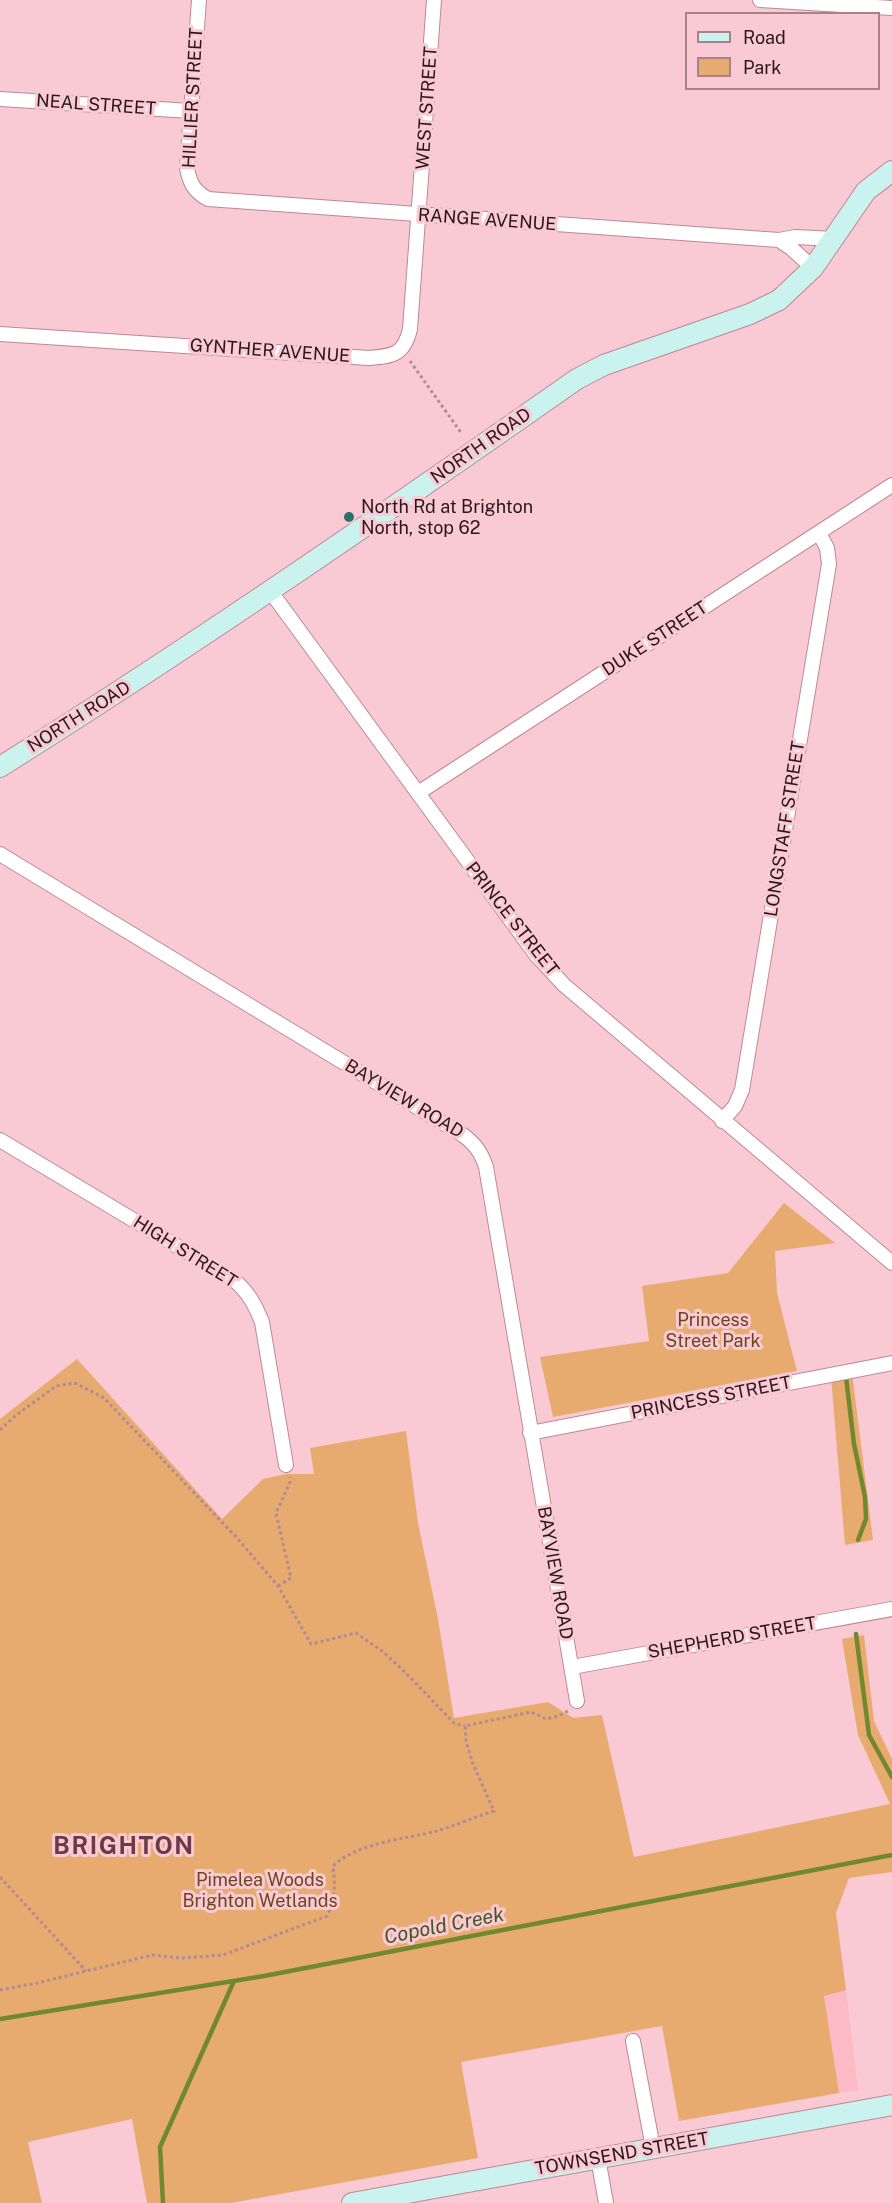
<!DOCTYPE html>
<style>
body{margin:0}
#map{position:relative;width:892px;height:2203px;overflow:hidden;background:#f9cad3;font-family:"Public Sans",sans-serif}
canvas{display:block}
.legend{position:absolute;left:685px;top:12px;width:195px;height:78px;box-sizing:border-box;background:#f9cad3;border:2px solid #a78289;margin:0;padding:8px 10px;list-style:none;font-size:18px;color:#2b161b}
.legend li{display:flex;align-items:center;gap:12px;height:30px}
.legend b{width:30px;border:2px solid #a78289}
</style>
<div id="map">
<canvas width="892" height="2203"></canvas>
<ul class="legend">
<li><b style="height:8px;background:#caf2ee"></b>Road</li>
<li><b style="height:16px;background:#e7ab6f"></b>Park</li>
</ul>
</div>
<script>
const ctx = document.querySelector('canvas').getContext('2d');
ctx.lineJoin = 'round';
function paint(path, color) { ctx.fillStyle = color; ctx.fill(path, 'evenodd'); }
function strokePath(path, color, width, dash) { ctx.strokeStyle = color; ctx.lineWidth = width; ctx.lineCap = dash ? 'butt' : 'round'; ctx.setLineDash(dash || []); ctx.stroke(path); }
function label(font, color, halo, rows, align = 'center') {
  ctx.font = font + ' "Public Sans",sans-serif'; ctx.lineWidth = 6; ctx.setLineDash([]); ctx.textBaseline = 'middle'; ctx.strokeStyle = halo; ctx.fillStyle = color; for (const [text, x, y, turn = 0] of rows) {
    ctx.save(); ctx.translate(x, y); ctx.rotate((+turn || 0) * Math.PI / 180); ctx.textAlign = isNaN(turn) ? turn : align; if (halo) ctx.strokeText(text, 0, 0); ctx.fillText(text, 0, 0); ctx.restore();
  }
}
paint(new Path2D(`
 M846 1990 858 2090 839 2093 824 1996Z`), '#fcbac7');
paint(new Path2D(`
 M784 1203 835 1243 775 1251 777 1293 797 1371 553 1417 540 1357 649 1341 642 1286 728 1273Z
 M77 1359 222 1519 263 1479 286 1474H314L310 1448 406 1431 418 1523 438 1619 454 1718 548 1702 573 1718 602 1715 634 1857 890 1804 858 1735 842 1639 864 1635 874 1721 892 1759V1872L849 1878 836 1913 846 1990 824 1996 839 2093 679 2121 662 2026 461 2062 478 2158 231 2203H147L132 2119 28 2142 42 2203H0V1419Z
 M852 1373 873 1540 845 1545 831 1377Z`), '#e7ab6f');
strokePath(new Path2D(`
 M846 1377 854 1444 865 1497 866 1519 858 1540
 M856 1634 869 1735 892 1777
 M0 2019 264 1976 892 1855
 M163 2203 160 2147 234 1981`), '#72882e', 4.5);
const street = new Path2D(`
 M199 0 187 168C190 184 194 191 208 199L779 240 795 237 835 239
 M760 0 892 8
 M0 99 191 111
 M779 240 791 248 813 268
 M0 334 369 358C393 356 404 355 410 329L434 0
 M271 592 537 956 564 985 892 1263
 M418 793 892 485
 M0 854 463 1135C475 1144 481 1152 486 1167L577 1701
 M722 1121 735 1106 742 1090 829 564 827 548 819 533
 M0 1140 235 1281C249 1293 255 1305 262 1322L286 1465
 M530 1433 892 1363
 M572 1667 892 1609
 M633 2041 653 2148
 M598 2158 606 2203`);
const secondary = new Path2D(`
 M0 767C196 644 387 512 577 379L604 365 750 314 779 300 813 268 866 191 892 171
 M352 2203 892 2105`);
strokePath(street, '#be8893', 16);
strokePath(secondary, '#be8893', 22);
strokePath(new Path2D(`
 M410 361 462 434
 M0 1430 15 1416 56 1386 75 1383 104 1398 237 1538 278 1586 311 1644 356 1633 382 1651 405 1672 455 1724 465 1726
 M278 1586 291 1578 276 1513 290 1482V1477
 M0 1877 86 1971
 M0 1990 37 1983 152 1955 181 1958 223 1955 327 1916C336 1899 335 1885 333 1866 357 1843 405 1839 437 1831 456 1825 475 1817 494 1811L473 1764 466 1741 465 1726 531 1712 546 1719 558 1716 568 1711`), '#b18b93', 3, [3, 3]);
strokePath(street, '#fff', 14);
strokePath(secondary, '#caf2ee', 20);
for (const [x, y, r, color] of [
 [349,517,6,"#287069"]
]) { const dot = new Path2D(); dot.arc(x, y, r, 0, 2 * Math.PI); ctx.fillStyle = color; ctx.fill(dot); strokePath(dot, '#f9cad3', 2); }
label('18px', '#2b161b', '#f9cad3', [
 ["HILLIER STREET",193,98,-87],
 ["NEAL STREET",96,105,4],
 ["WEST STREET",427,108,-86],
 ["RANGE AVENUE",487,220,4],
 ["GYNTHER AVENUE",270,351,4],
 ["NORTH ROAD",481,446,-35],
 ["DUKE STREET",655,639,-33],
 ["NORTH ROAD",79,717,-32],
 ["LONGSTAFF STREET",785,829,-81],
 ["PRINCE STREET",512,919,52],
 ["BAYVIEW ROAD",404,1099,31],
 ["HIGH STREET",185,1252,32],
 ["PRINCESS STREET",711,1398,-11],
 ["BAYVIEW ROAD",555,1573,80],
 ["SHEPHERD STREET",732,1638,-10],
 ["TOWNSEND STREET",622,2154,-10]
]);
label('18px', '#2b161b', '#f9cad3', [
 ["North Rd at Brighton",361,507],
 ["North, stop 62",361,528]
], 'left');
label('18px', '#6b451b', '#f9cad3', [
 ["Princess",713,1320],
 ["Street Park",713,1341],
 ["Pimelea Woods",260,1880],
 ["Brighton Wetlands",260,1901]
]);
label('italic 20px', '#455624', '#f9cad3', [
 ["Copold Creek",444,1926,-11]
]);
ctx.letterSpacing = '1.5px';
label('bold 24px', '#6a3b46', '#f9cad3', [
 ["BRIGHTON",124,1847]
]);
ctx.letterSpacing = '0px';
</script>
